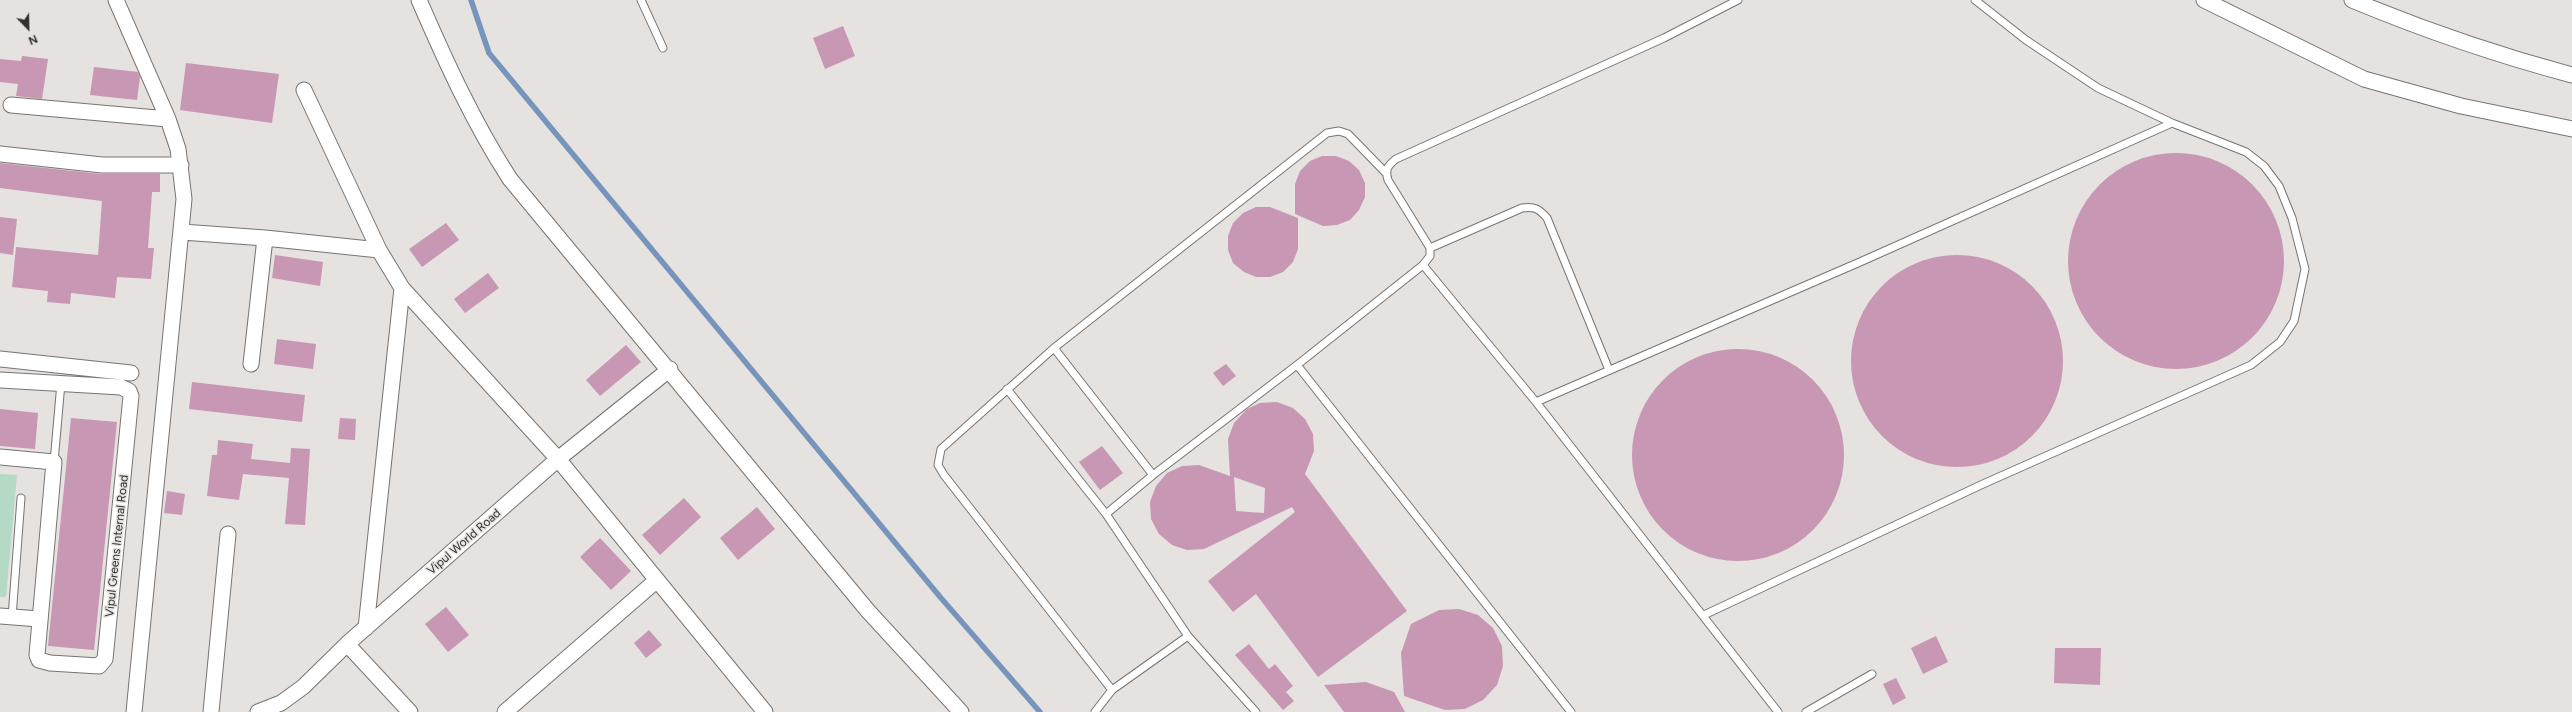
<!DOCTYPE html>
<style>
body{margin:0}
#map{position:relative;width:2572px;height:712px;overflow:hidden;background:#e5e2df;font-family:Figtree,sans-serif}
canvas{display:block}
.north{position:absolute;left:8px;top:8px;width:40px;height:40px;-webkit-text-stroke:3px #e5e2df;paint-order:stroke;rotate:157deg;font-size:11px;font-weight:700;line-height:16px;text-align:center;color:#31302f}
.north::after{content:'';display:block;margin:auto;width:14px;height:18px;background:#31302f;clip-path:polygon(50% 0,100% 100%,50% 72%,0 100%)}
</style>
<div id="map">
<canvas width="2572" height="712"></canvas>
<div class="north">N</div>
</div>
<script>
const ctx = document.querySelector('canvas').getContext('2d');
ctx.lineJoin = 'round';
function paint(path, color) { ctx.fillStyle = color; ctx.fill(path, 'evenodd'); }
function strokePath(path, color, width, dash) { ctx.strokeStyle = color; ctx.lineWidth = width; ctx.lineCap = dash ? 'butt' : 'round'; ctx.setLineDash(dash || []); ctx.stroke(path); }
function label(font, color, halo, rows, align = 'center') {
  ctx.font = font + ' Figtree,sans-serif'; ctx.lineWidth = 3; ctx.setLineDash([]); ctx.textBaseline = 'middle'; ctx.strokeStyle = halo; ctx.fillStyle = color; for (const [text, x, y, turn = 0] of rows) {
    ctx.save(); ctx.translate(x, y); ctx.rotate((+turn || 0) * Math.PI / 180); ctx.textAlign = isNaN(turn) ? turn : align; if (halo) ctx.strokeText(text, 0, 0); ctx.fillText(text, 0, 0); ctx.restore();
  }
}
paint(new Path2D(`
 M0 474 17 475 6 597H0Z`), '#b4d9c4');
strokePath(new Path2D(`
 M471 0 489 53 941 598 1040 712`), '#7694bc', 5.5);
paint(new Path2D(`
 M843 26 855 56 825 69 813 38Z
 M22 56 48 59 42 99 16 96 18 84 0 82V59L21 61Z
 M186 63 279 74 272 123 180 110Z
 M94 67 138 72 140 77 137 100 90 95Z
 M2068 261a108 108 0 1 1 216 0a108 108 0 1 1-216 0Z
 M1322 156H1336L1349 161 1359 170 1365 183V197L1359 210 1350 220 1337 225 1323 226 1295 214V184L1300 171 1310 161Z
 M0 163 101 174H160V192H152L148 248H154L151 279 117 277 115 298 71 293 70 304 47 302 48 291 12 287 16 247 98 255 102 201 0 188Z
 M1256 207H1270L1298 218V249L1293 262 1283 272 1270 277H1256L1244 272 1233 263 1228 250V236L1233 223 1243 213Z
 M0 217 17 219 13 255 0 253Z
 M446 223 459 240 422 267 409 249Z
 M1851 361a106 106 0 1 1 212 0a106 106 0 1 1-212 0Z
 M275 255 323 262 320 286 272 278Z
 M488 273 499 288 465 313 454 299Z
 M277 339 316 344 313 369 274 364Z
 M626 345 641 362 600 396 586 380Z
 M1632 455a106 106 0 1 1 212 0a106 106 0 1 1-212 0Z
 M1226 364 1236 376 1223 386 1213 373Z
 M192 382 305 395 302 422 189 409Z
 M1277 402 1293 408 1305 419 1313 434 1314 451 1305 474 1407 611 1318 677 1256 594 1233 612 1208 581 1295 512 1292 507 1204 549 1187 550 1172 545 1159 534 1151 519 1150 502 1156 486 1167 473 1182 466 1199 465 1230 476 1228 439 1234 423 1247 409 1260 403ZM1234 477 1265 488 1264 513 1236 511Z
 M0 409 38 413 35 449 0 446Z
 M71 418 117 422 94 650 48 646Z
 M340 418 356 419 355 440 338 439Z
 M218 440 253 444 251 459 290 463 291 448 310 449 305 525 285 524 289 478 243 474 239 500 207 496 212 455H217Z
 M1102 446 1123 473 1100 490 1079 462Z
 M167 491 185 494 182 515 164 513Z
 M684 498 701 517 660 555 642 535Z
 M757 507 775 529 738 560 720 538Z
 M600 538 631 571 611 590 580 557Z
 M446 607 469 635 448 652 425 624Z
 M1459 609 1478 615 1493 628 1502 646 1503 666 1497 685 1483 700 1465 709 1445 710 1404 696 1401 653 1411 624 1439 610Z
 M649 630 662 645 646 658 634 643Z
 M1936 636 1948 662 1923 674 1911 648Z
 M1249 644 1269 669 1275 664 1293 686 1286 692 1294 701 1283 710 1235 655Z
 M2055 648H2101L2100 685 2054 683Z
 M1896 678 1906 698 1893 705 1883 684Z
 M1366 682 1394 692 1405 712H1344L1324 685Z`), '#c797b3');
const service = new Path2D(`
 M641 0 663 48
 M1430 248 1522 208C1535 206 1539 209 1547 218L1609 370
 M1423 265 1536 402 1778 712
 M1054 348 1153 475
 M1297 365 1571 712
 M1007 389 1106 514 1188 636 1256 712
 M1536 402 1860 262 2172 123
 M54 462 61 383
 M1106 514 1153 475 1297 365 1423 265 1430 256V248L1388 180C1385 170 1387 166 1396 159L1664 38 1738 0
 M1704 615 1983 484 2251 365 2280 342 2294 321 2305 269 2292 218 2279 186 2264 166 2246 152 2172 123 2098 88 2026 40 1975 0
 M12 617 21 498
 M1112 690 944 475 938 465 941 449 1054 348 1327 133 1339 131 1348 134 1385 172
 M1095 712 1112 690 1188 636
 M1806 712 1872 674`);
const minor = new Path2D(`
 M116 0 168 119 178 149 184 199 134 712
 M419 0C446 62 473 122 510 179L868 611 961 712
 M2204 0 2364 79 2461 106 2572 129
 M2352 0C2424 30 2497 55 2572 75
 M304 90 379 250 402 288 558 459 765 712
 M11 105 168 119
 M0 154 102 165H181
 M182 232 265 238 379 250
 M0 359 131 373
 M251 364 265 238
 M0 380 121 387 129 391 131 396 105 659 99 666 50 663 39 660 37 655 54 462 0 457
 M0 616 39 619
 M366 628 402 288
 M347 644 410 712
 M211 712 228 534
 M258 712 281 703 303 687 347 644 558 459 670 369
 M505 712 657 580`);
strokePath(service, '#777472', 9);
strokePath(minor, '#777472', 17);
strokePath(service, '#fff', 7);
strokePath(minor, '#fff', 15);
label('12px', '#31302f', '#e5e2df', [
 ["Vipul World Road",464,542,-41],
 ["Vipul Greens Internal Road",117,546,-84]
]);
</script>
